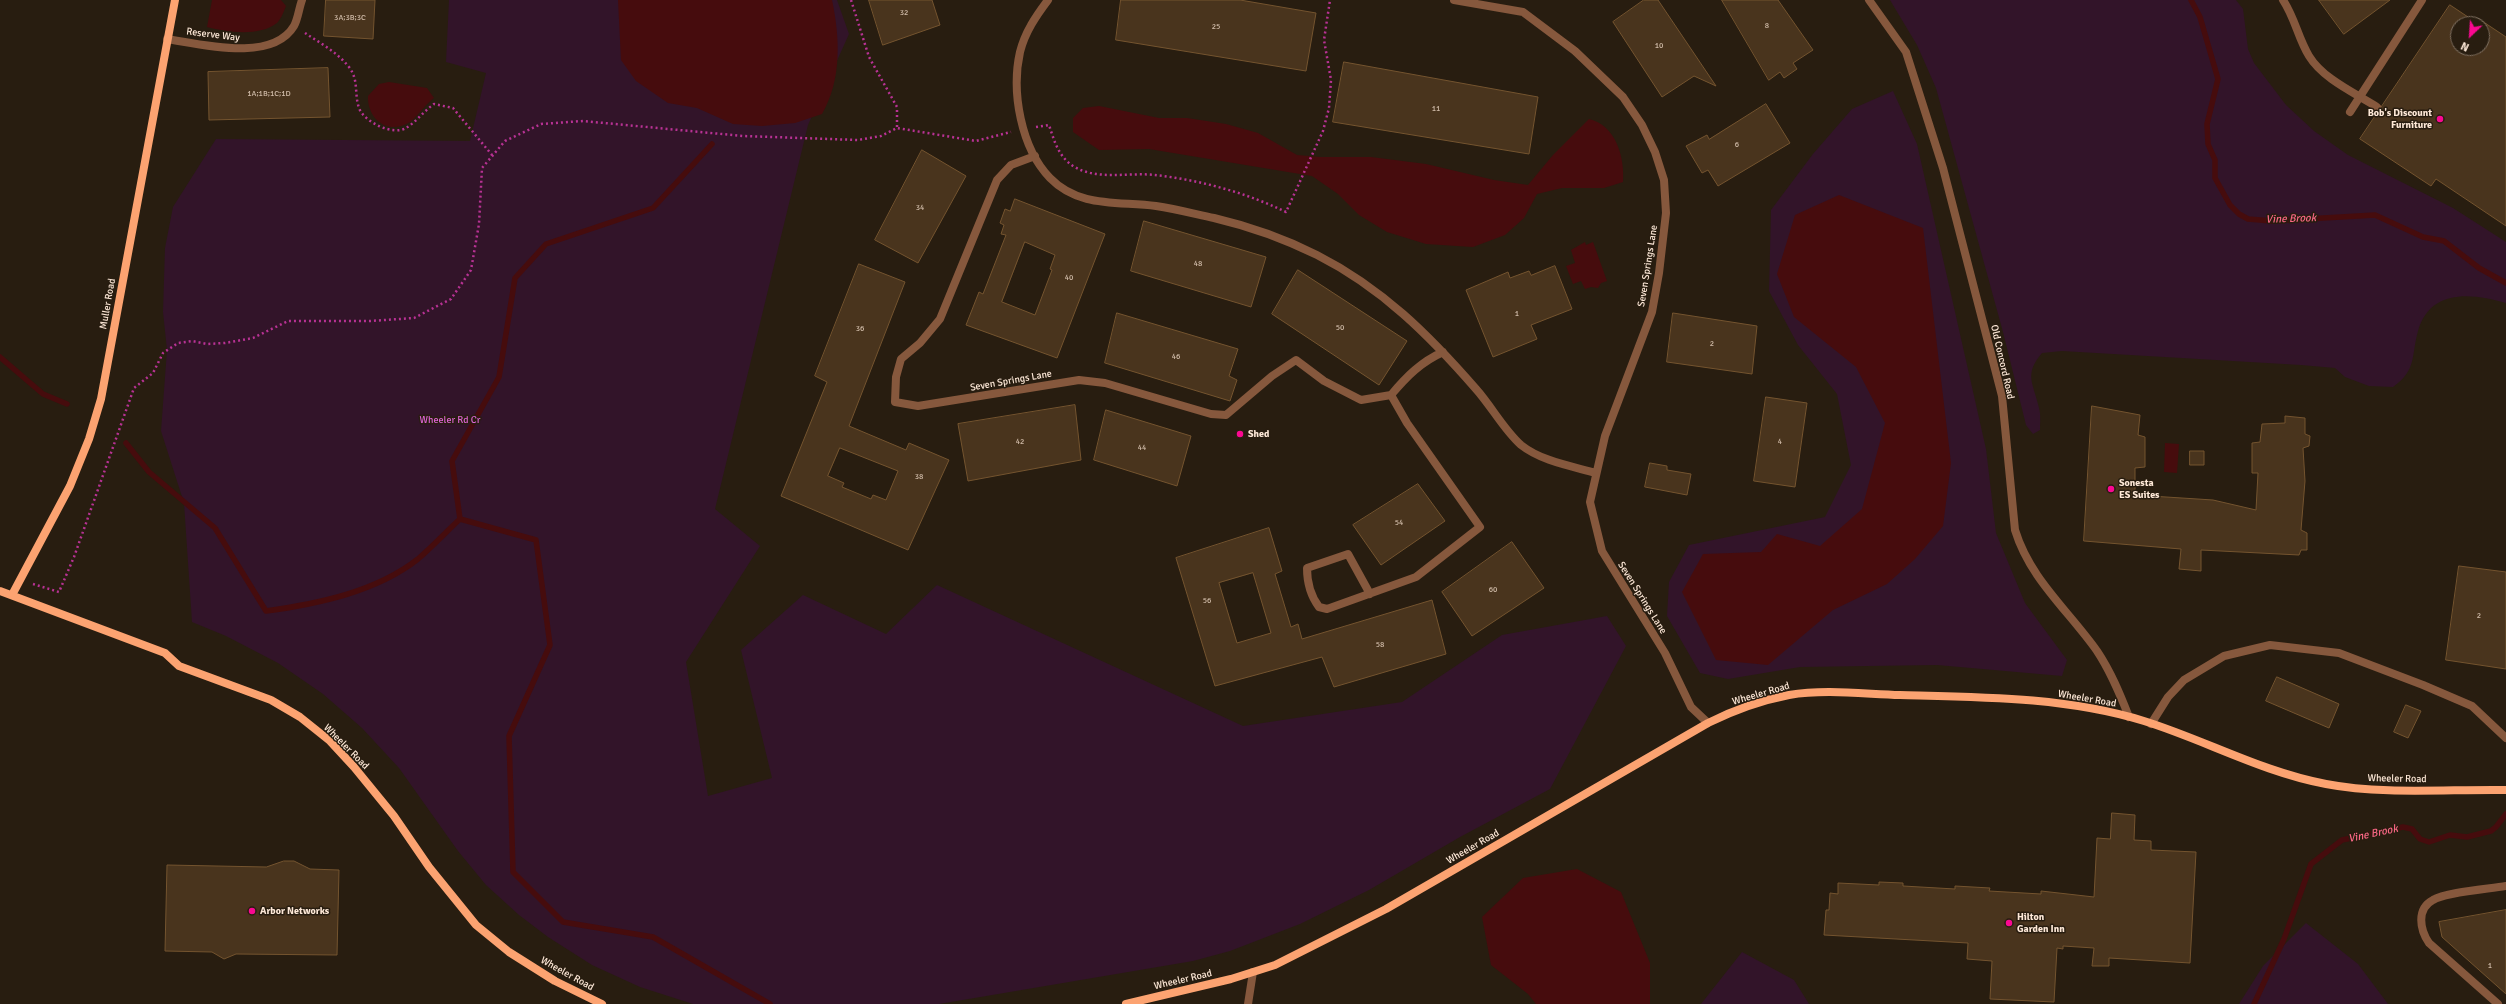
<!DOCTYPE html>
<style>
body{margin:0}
#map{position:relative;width:2506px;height:1004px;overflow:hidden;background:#281d10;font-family:Signika,sans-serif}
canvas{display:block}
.north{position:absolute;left:2450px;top:16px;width:40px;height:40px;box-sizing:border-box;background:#281d10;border:1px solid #7e6f60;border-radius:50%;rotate:205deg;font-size:11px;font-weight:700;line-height:16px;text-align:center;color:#fee9d8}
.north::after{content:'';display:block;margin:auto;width:14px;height:18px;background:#fa0891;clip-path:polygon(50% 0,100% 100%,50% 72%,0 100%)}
</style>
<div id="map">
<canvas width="2506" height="1004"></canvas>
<div class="north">N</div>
</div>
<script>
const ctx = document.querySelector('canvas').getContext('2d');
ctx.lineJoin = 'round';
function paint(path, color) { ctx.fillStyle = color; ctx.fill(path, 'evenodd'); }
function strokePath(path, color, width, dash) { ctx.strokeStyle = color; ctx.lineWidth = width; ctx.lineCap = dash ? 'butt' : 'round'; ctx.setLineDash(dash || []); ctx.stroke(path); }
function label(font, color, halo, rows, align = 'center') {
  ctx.font = font + ' Signika,sans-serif'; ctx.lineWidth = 3; ctx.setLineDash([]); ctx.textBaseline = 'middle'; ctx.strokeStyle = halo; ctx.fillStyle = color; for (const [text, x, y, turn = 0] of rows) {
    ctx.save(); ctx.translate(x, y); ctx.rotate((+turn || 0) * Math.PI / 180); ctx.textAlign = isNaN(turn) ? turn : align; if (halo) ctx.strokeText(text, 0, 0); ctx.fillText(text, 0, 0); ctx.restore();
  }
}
paint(new Path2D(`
 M449 0H837L849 34 808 125 715 509 760 546 686 662 708 796 772 778 741 650 803 595 886 634 937 585 1243 726 1402 702 1502 635 1607 616 1626 646 1550 789 1460 837 1369 890 1300 924 1230 951 1193 961 939 1004H693L640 987 592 965 548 937 519 915 486 885 458 851 399 768 362 728 323 694 278 663 226 636 192 622 184 503 161 431 167 350 163 312 165 248 173 207 216 139 470 141 486 73 446 62Z
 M1890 0H2236L2243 9 2248 49 2254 63 2286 105 2314 131 2348 155 2453 208 2506 242V303C2473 293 2430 288 2418 331 2411 356 2417 370 2393 387L2369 386 2345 377 2335 368 2301 365 2062 351 2042 353C2023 375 2034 384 2039 408 2041 415 2040 423 2040 430L2033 434 2026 425 2003 332 1936 88 1917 45Z
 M1893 91 1917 144 1986 449 1996 533 2025 603 2067 660 2062 676 1937 665 1800 667 1728 679 1700 673 1667 616 1669 582 1689 545 1825 517 1851 465 1837 394 1798 345 1769 291 1771 210 1813 154 1852 109Z
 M2306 923 2358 964 2388 1004H2239L2263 966Z
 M1742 952 1794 980 1809 1004H1701Z`), '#321429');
paint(new Path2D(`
 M212 0H281L286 6C284 11 281 19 277 23 259 37 227 32 207 27Z
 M618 0H832C840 37 842 80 822 114L795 123 762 126 733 124 697 108 668 103 636 81 621 60Z
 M389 82 427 88 434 98C426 104 415 119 410 122 388 136 367 119 368 96L379 84Z
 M1099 106 1159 118H1187L1226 124 1258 133 1297 155 1320 157H1371L1426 164 1494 180 1528 185 1553 155 1589 119C1616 125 1625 158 1623 182L1604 188H1562L1537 194 1524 218 1505 235 1473 247 1426 244 1387 232 1359 215 1338 194 1312 176 1149 149 1099 150 1073 132V118L1083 108Z
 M1839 195 1923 228 1951 463 1943 526 1915 559 1887 584 1833 610 1768 665 1716 660 1682 592 1703 554 1761 552 1777 534 1820 546 1862 509 1885 423 1856 367 1794 317 1777 274 1795 215Z
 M1585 242 1586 245 1593 242 1607 281 1601 283 1598 288 1591 287 1585 289 1581 281 1573 284 1566 266 1575 263 1571 250Z
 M2165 443 2179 444 2177 473 2164 472Z
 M1577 869 1621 892 1650 963V1004H1536L1528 994 1491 965 1482 917 1523 878Z`), '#460c0d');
strokePath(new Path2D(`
 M2191 0 2200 17 2218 79 2207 124 2208 144 2215 160V178L2230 205 2239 214 2248 219 2272 221 2375 215 2423 237 2444 241 2479 268 2506 283
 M0 357 43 394 67 404
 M126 443 149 472 215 528 266 611C317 604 376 592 418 559 432 547 446 532 460 519
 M460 519 536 540 550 645 509 736 513 872 563 922 653 937 770 1004
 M460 519 452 461 499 377 515 278 546 244 653 208 712 144
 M2254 1004 2284 939 2311 864 2342 840 2403 827 2412 829 2420 839 2429 842 2450 835 2467 837 2491 831 2496 827 2506 814`), '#460c0d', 5.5);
const building = new Path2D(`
 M326 0H375L373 39 324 36Z
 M869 0H932L940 25 883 45Z
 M1121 0H1240L1316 13 1306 71 1116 40Z
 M1644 0H1658L1716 86 1694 76 1662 97 1613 22Z
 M1722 0H1778L1813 50 1793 63 1797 69 1784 78 1780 72 1769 80Z
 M2319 0H2390L2344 34Z
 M2450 5 2477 23 2479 19 2506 37V226L2436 179 2431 186 2360 139ZM2458 24H2482V48H2458Z
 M1344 62 1538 97 1529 154 1333 122Z
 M328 68 330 117 209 120 208 72Z
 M1766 104 1790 143 1718 186 1708 170 1702 173 1686 146 1707 135 1709 139Z
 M922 150 966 176 918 263 875 240Z
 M1015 199 1105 234 1057 358 966 325 979 292 983 294 1006 235 1001 234 1004 225 1000 223 1005 209 1010 211ZM1025 242 1055 255 1050 269 1052 270 1035 315 1002 302Z
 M1144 221 1266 257 1251 307 1131 271Z
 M859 264 905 282 849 426 906 450 909 443 949 460 908 550 781 496 827 382 815 376ZM840 448 898 471 886 500 873 495 871 499 842 487 844 483 828 476Z
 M1555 266 1572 309 1531 325 1537 339 1493 357 1466 290 1508 272 1510 278 1529 271 1531 275Z
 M1298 270 1407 341 1379 385 1272 314Z
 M1117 313 1238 349 1229 376 1237 380 1230 401 1105 363Z
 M1673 313 1757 326 1752 374 1667 362Z
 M1766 397 1807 403 1795 487 1754 481Z
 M1075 405 1081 460 968 481 958 424Z
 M2092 406 2140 415 2138 435 2145 437V467L2135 468V495L2213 500 2256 510 2258 473H2252V443L2260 442 2262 424 2285 423V416L2305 418V434L2310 436 2309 446 2303 448 2305 481 2301 530 2307 533V550H2301L2299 555 2201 550V571L2179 569 2181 549 2084 541Z
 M1106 410 1191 436 1177 486 1094 460Z
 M2190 451H2204V465H2190Z
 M1650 463 1667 466V470L1691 474 1687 495 1645 487Z
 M1418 484 1445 521 1381 565 1353 525Z
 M1269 528 1282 571 1275 574 1291 627 1298 624 1302 639 1432 600 1446 654 1334 687 1322 657 1215 686 1176 558ZM1253 573 1271 633 1237 643 1219 583Z
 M1512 542 1544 588 1472 636 1442 592Z
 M2459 566 2506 572V669L2446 660Z
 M2277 677 2339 704 2329 728 2266 701Z
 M2406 705 2421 711 2408 738 2394 732Z
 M2112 813 2135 815 2134 840 2151 841V850L2196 852 2190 963 2109 958V966H2092L2094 948 2063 946V949L2057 948 2054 1002 1990 999 1992 961 1967 959 1968 943 1824 935 1826 910H1829L1830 893 1838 894V883L1879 885V882L1903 883V886L1955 889V886L1990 888 1989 891 2041 894V891L2094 897 2097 838 2110 839Z
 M284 861H294L310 869 339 870 337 955 236 954 224 959 212 952 165 951 167 865 266 867Z
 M2506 910V994L2442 937 2439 922Z`);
paint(building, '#49341d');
strokePath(building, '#74542f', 1);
strokePath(new Path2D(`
 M851 0 869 57 897 107V128
 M305 33C320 43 337 52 349 67 359 80 354 93 359 108 364 122 393 136 406 128 416 122 424 111 434 104L453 108 492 155
 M1036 127 1049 125C1054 140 1058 156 1073 166 1097 181 1128 172 1155 175 1200 180 1247 193 1286 212L1323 131 1329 108 1331 80 1324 40 1330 0
 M33 584 59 592 74 557 134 388 153 373 163 353 178 343 192 341 207 344 225 343 253 338 288 321H370L414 318 451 299 471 270 479 224 482 168 505 141 541 124 583 121 743 136 858 140 881 136 897 128 976 141 1011 132`), '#b83294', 2.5, [2, 3]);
strokePath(new Path2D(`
 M2283 0C2295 18 2298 38 2309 56 2323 79 2355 93 2377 107
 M2350 112 2422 0
 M2151 724 2168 697 2184 680 2224 656 2270 645 2339 653 2423 685 2472 706 2506 738
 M2498 1004 2429 943C2420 930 2416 909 2433 900 2446 892 2489 889 2506 886`), '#86583d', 8);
strokePath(new Path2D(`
 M1048 0C1036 16 1025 32 1020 52 1011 92 1021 148 1050 178 1079 208 1118 201 1156 206 1176 209 1195 214 1214 218 1248 226 1285 239 1317 255 1382 288 1429 335 1476 389 1492 407 1504 430 1521 445 1541 461 1571 466 1596 473
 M1454 0 1523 12 1575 51 1623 97 1642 125 1655 152 1664 180 1666 213 1659 273 1652 312 1605 436 1590 502 1602 551 1665 653 1691 707 1708 723
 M1869 0 1906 52 1943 168 2002 396 2015 530C2030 579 2068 610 2097 651 2111 672 2120 694 2129 717
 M167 39C200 44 272 63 294 26 298 19 299 8 302 0
 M1035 156 1011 165 997 180 940 319 920 343 901 359 896 377 895 402 918 406 1079 380 1105 383 1211 414 1226 415 1272 376 1296 360 1324 381 1361 400 1391 395
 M1370 594 1348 554 1307 568C1307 583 1310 595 1319 607L1327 609 1416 577 1480 527 1407 423 1391 395C1407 376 1421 362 1443 352
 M1248 1004 1253 972`), '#86583d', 8);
strokePath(new Path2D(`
 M0 591 165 653 179 666 271 700 300 717 330 741 354 767 394 816 429 867 476 925 509 952 555 981 602 1004
 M12 595 70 486 89 439 101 399 175 0
 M1126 1004 1231 979 1275 965 1386 909 1708 723C1732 711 1763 700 1789 695 1825 689 1864 694 1900 695 1981 697 2066 697 2144 721 2205 740 2262 772 2326 784 2383 795 2448 789 2506 790`), '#fca371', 8);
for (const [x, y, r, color] of [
 [2440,119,4,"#fa0891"],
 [1240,434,4,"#fa0891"],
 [2111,489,4,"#fa0891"],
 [252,911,4,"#fa0891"],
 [2009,923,4,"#fa0891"]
]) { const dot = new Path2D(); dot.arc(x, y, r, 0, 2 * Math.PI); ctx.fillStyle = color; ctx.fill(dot); strokePath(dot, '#281d10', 1.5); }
label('8px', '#d1bca9', null, [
 ["32",904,13],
 ["3A;3B;3C",350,18],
 ["8",1767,26],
 ["25",1216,27],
 ["10",1659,46],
 ["1A;1B;1C;1D",269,94],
 ["11",1436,109],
 ["6",1737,145],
 ["34",920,208],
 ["48",1198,264],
 ["40",1069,278],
 ["1",1517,314],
 ["50",1340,328],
 ["36",860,329],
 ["2",1712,344],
 ["46",1176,357],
 ["42",1020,442],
 ["4",1780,442],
 ["44",1142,448],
 ["38",919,477],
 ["54",1399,523],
 ["60",1493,590],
 ["56",1207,601],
 ["2",2479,616],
 ["58",1380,645],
 ["1",2490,966]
]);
label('10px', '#fee9d8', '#281d10', [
 ["Reserve Way",213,35,7],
 ["Seven Springs Lane",1648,266,-81],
 ["Muller Road",108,304,-80],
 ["Old Concord Road",2002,362,77],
 ["Seven Springs Lane",1011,381,-10],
 ["Seven Springs Lane",1642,598,58],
 ["Wheeler Road",1761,694,-16],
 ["Wheeler Road",2087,699,10],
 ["Wheeler Road",346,747,45],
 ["Wheeler Road",2397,779,1],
 ["Wheeler Road",1473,847,-30],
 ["Wheeler Road",567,974,29],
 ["Wheeler Road",1183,980,-13]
]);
label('bold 10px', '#fee9d8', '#281d10', [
 ["Bob's Discount",2432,113,"right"],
 ["Furniture",2432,125,"right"],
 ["Shed",1248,434],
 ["Sonesta",2119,483],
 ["ES Suites",2119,495],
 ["Arbor Networks",260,911],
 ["Hilton",2017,917],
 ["Garden Inn",2017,929]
], 'left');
label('10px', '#de64d4', '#281d10', [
 ["Wheeler Rd Cr",450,420]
]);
label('italic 11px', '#fc6886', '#281d10', [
 ["Vine Brook",2291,219,-2],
 ["Vine Brook",2373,834,-12]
]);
</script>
